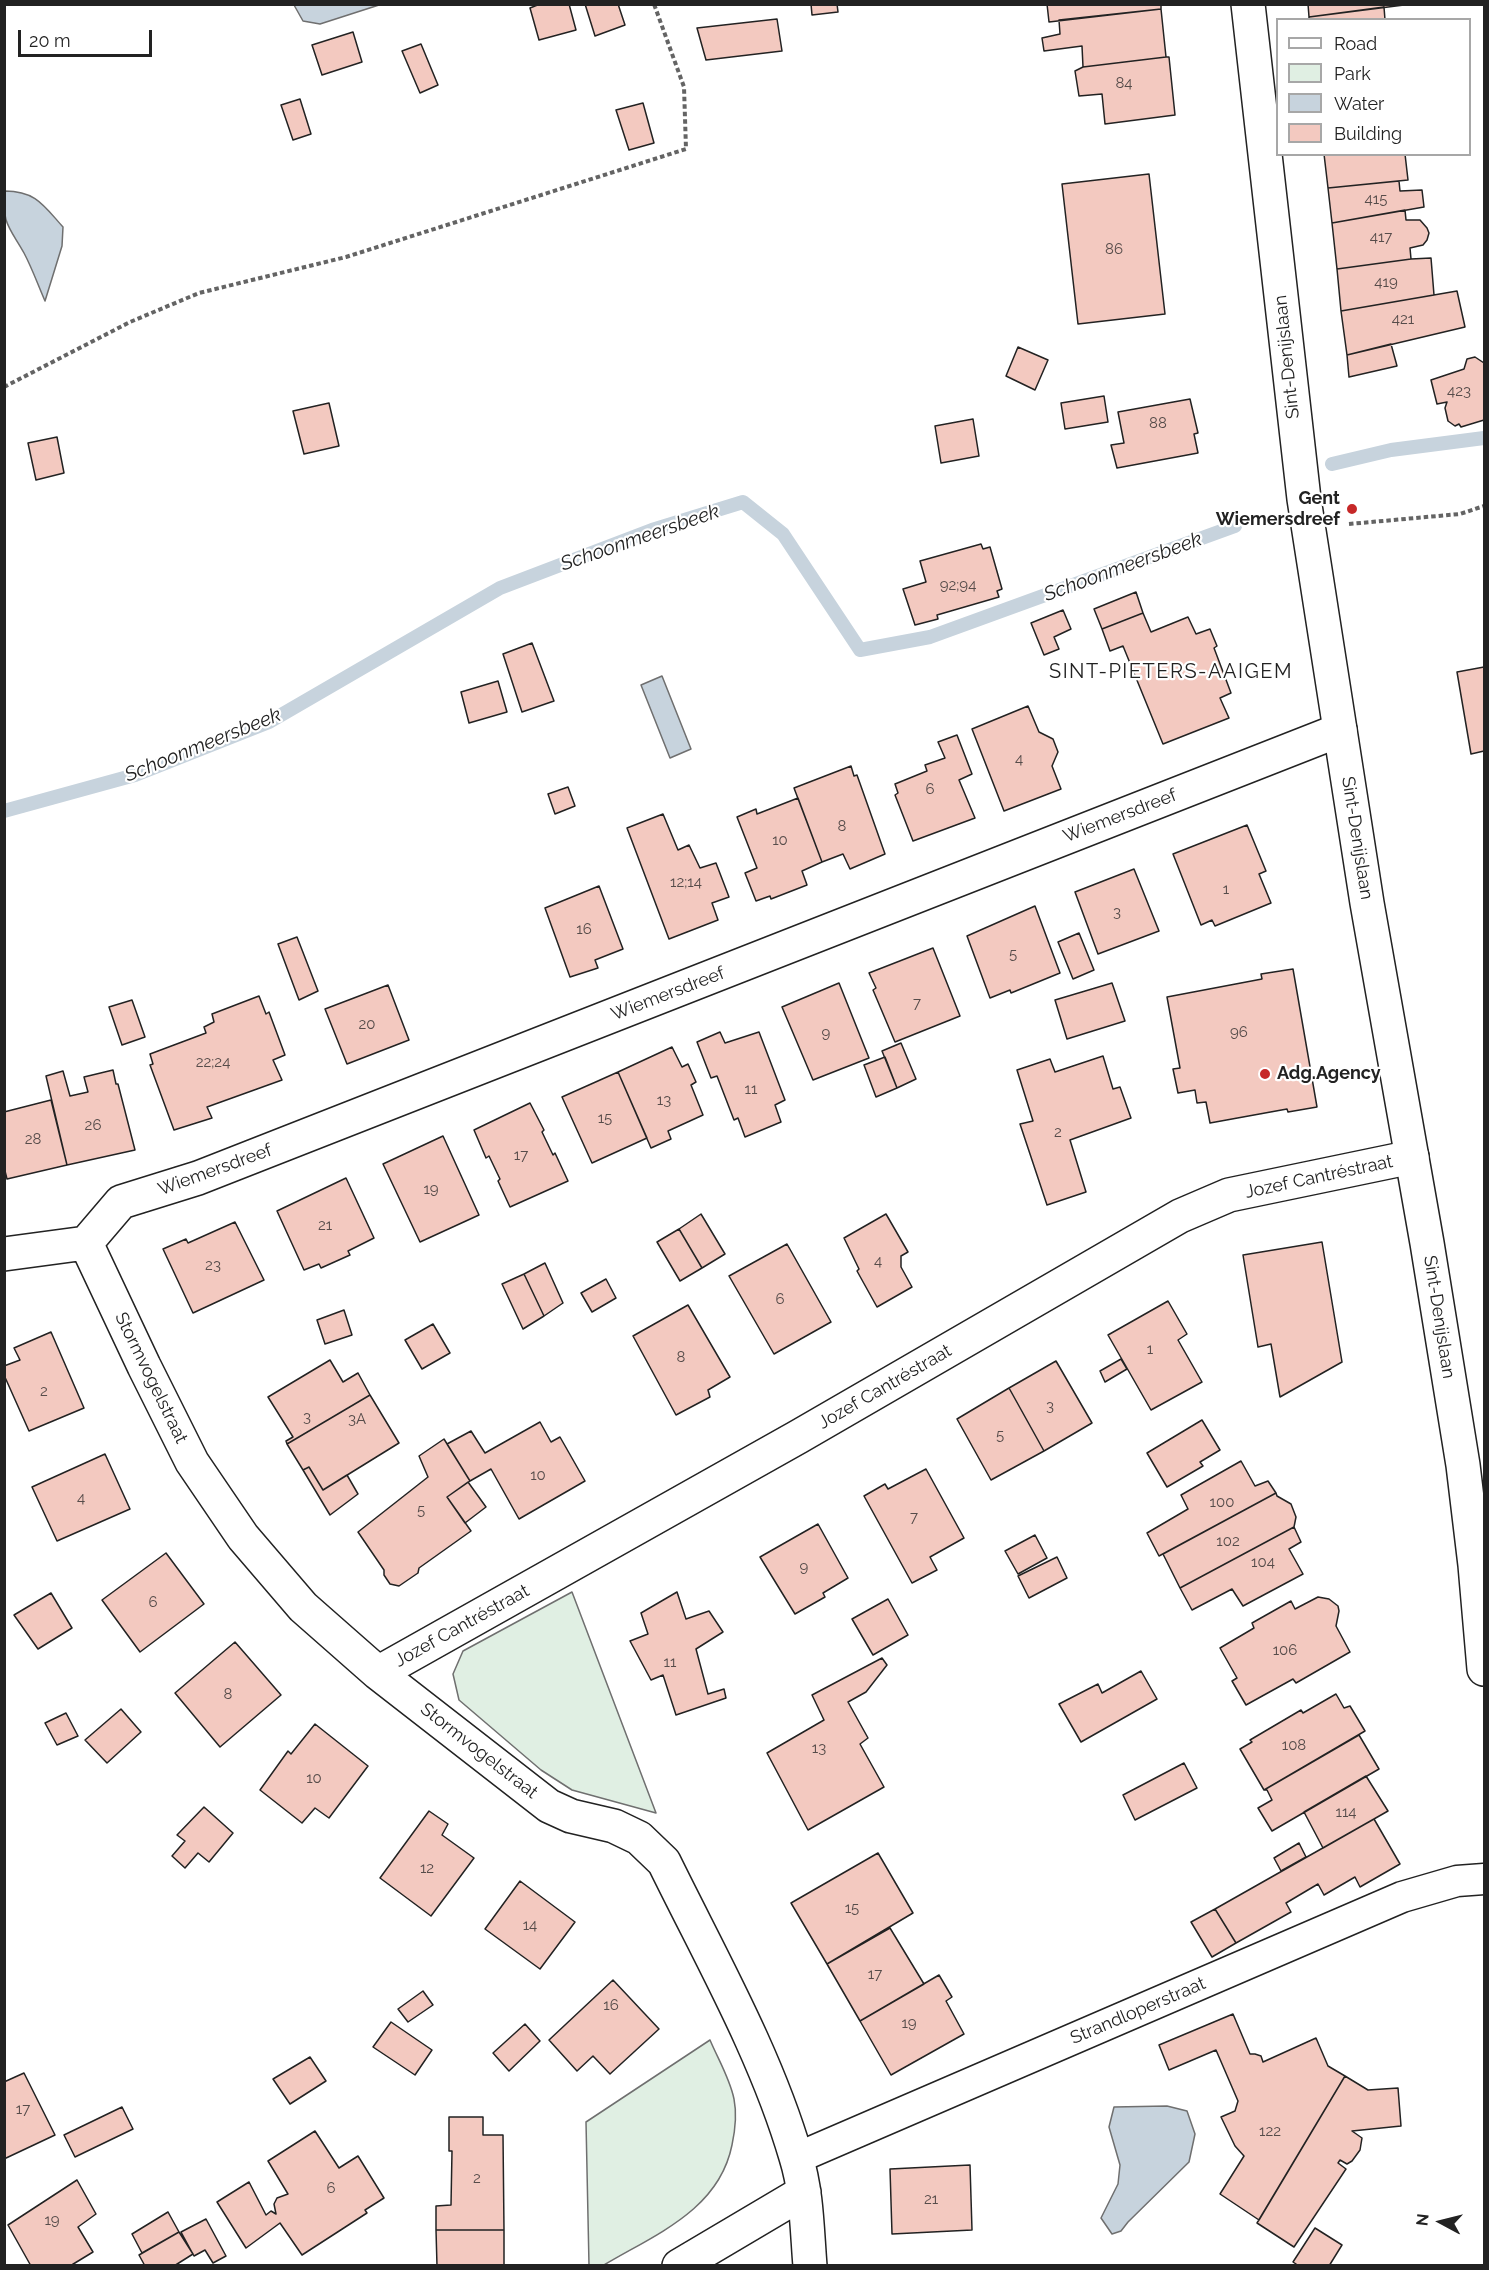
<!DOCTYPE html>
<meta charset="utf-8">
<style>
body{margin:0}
#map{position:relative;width:1489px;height:2270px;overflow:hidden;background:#fff;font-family:Raleway,sans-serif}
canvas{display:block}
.frame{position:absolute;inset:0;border:6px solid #222;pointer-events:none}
.legend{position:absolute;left:1276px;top:18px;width:195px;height:138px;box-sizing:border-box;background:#fff;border:2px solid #a7a7a7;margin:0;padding:8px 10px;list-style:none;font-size:18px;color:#222}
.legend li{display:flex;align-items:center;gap:12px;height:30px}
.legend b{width:30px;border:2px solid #a7a7a7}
.north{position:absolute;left:1411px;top:2192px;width:60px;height:60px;-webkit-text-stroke:4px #fff;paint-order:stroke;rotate:277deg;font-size:16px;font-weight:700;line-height:24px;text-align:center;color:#222}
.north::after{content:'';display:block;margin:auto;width:21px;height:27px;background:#222;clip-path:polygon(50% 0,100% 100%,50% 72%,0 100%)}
.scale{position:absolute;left:18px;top:30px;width:134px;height:27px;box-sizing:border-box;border:3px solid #222;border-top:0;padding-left:8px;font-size:18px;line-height:21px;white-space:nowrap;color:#222;-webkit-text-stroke:4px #fff;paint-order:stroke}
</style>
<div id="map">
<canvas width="1489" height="2270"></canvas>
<div class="frame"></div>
<ul class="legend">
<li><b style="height:8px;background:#fff"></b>Road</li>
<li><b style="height:16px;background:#e0efe3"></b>Park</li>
<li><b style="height:16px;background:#c7d3dd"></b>Water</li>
<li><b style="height:16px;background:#f3c9c0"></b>Building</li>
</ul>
<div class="north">N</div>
<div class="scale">20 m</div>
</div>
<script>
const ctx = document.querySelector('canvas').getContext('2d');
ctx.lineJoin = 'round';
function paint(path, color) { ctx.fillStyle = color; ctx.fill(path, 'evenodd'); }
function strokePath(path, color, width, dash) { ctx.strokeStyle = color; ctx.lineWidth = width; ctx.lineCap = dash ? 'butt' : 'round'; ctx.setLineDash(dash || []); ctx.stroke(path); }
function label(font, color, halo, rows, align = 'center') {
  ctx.font = font + ' Raleway,sans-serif'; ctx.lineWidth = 4.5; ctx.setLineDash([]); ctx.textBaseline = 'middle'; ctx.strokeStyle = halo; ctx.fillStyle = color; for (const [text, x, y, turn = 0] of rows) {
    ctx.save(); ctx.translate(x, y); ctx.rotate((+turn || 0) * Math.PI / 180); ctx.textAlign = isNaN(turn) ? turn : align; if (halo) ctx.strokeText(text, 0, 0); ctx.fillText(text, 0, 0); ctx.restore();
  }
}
const green = new Path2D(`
 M572 1592 656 1813 572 1790 541 1770 459 1700 453 1674 463 1651Z
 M710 2040C718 2059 730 2079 734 2099 737 2114 735 2131 732 2145 719 2210 656 2234 604 2265H589L586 2122Z`);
paint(green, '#e0efe3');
strokePath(green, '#6f6f6f', 1.5);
const water = new Path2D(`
 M294 5H379L320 24 303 21Z
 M5 191C36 191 44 206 63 227L62 246 45 301C38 285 32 268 24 253 10 228 1 223 5 191Z
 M662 676 691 749 670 758 641 685Z
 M1167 2106 1187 2111 1195 2134 1189 2162 1128 2222 1121 2231 1112 2234 1101 2218 1118 2184 1120 2165 1109 2127 1114 2107Z`);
paint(water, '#c7d3dd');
strokePath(water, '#6f6f6f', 1.5);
strokePath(new Path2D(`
 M1332 464 1391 450 1484 438
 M4 811 135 775 269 722 500 588 652 530 743 502 783 534 860 650 930 637 1235 526`), '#c7d3dd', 14);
const building = new Path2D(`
 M540 4H569L576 30 539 40 530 8Z
 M585 4H618L625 25 595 36Z
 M811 4H837L838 12 812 15Z
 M1047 4H1161V9L1049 22Z
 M1308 4H1404V5L1309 17Z
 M1384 7 1385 20H1309V17Z
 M1161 9 1166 57 1083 67 1082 46 1044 51 1042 38 1060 34 1059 20Z
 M777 19 782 51 706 60 697 28Z
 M353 32 362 62 322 75 312 45Z
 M421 44 438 85 420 93 402 51Z
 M1166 57H1169L1175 115 1105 124 1102 94 1079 96 1075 71 1083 67Z
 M300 99 311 134 293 140 281 105Z
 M643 103 654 143 629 150 616 110Z
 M1324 154H1405L1408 180 1328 188Z
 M1149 174 1165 314 1078 324 1062 184Z
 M1399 181 1400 191 1422 190 1424 207 1332 223 1328 188Z
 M1405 210 1406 220H1420L1427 228 1429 233 1427 240 1423 245 1410 248 1411 259 1337 269 1332 223Z
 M1431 258 1434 295 1341 311 1337 269 1411 259Z
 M1457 291 1465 327 1347 355 1341 311Z
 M1391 344 1397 366 1349 377 1347 355Z
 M1018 347 1048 360 1035 390 1006 376Z
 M1475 357 1484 363V420L1461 427 1459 424 1455 426 1448 421 1445 408 1447 402 1437 404 1431 380 1464 369 1467 359Z
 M1104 396 1108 422 1065 429 1061 403Z
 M1190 399 1198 433 1194 434 1198 453 1117 468 1111 445 1124 443 1118 412Z
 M329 403 339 446 304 454 293 411Z
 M973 419 979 456 941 463 935 426Z
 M57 437 64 473 36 480 28 443Z
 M981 544 983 549 990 547 1002 589 997 591 999 597 937 615 938 619 915 625 903 589 926 582 920 561Z
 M1136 592 1143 613 1102 629 1094 609Z
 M1063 610 1071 629 1054 637 1059 649 1044 655 1031 623Z
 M1143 613 1151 632 1188 617 1196 634 1210 629 1217 646 1214 648 1231 693 1220 698 1229 718 1163 744 1123 646 1110 651 1102 629Z
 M532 643 554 701 522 712 503 654Z
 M1484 667V751L1471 754 1457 672Z
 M498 681 507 712 469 723 461 692Z
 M1028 706 1039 732 1053 739 1058 752 1052 766 1061 789 1004 811 972 729Z
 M957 735 972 774 959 780 975 818 913 841 895 795 898 793 895 784 927 771 925 765 945 758 938 742Z
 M851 766 854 776 857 775 885 854 850 869 843 854 822 862 794 788Z
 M568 787 575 806 555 814 548 794Z
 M798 798 822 862 802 871 807 885 771 899 770 896 756 901 745 873 757 868 737 817 756 809 757 814Z
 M663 814 678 850 689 845 700 868 716 863 729 897 712 903 718 920 669 939 627 828Z
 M1247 825 1266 871 1259 874 1271 903 1215 926 1212 920 1201 925 1173 854Z
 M1134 869 1159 931 1098 954 1075 892Z
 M599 886 623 949 595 960 598 968 570 977 545 908Z
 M1035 906 1060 973 1011 993 1010 990 990 998 967 936Z
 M1079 933 1094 970 1073 979 1058 942Z
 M297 937 318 991 299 1000 278 944Z
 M933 948 960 1016 895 1042 873 990 876 988 869 973Z
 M1293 969 1317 1107 1288 1112 1287 1109 1210 1123 1206 1102 1197 1103 1195 1090 1178 1093 1173 1069 1180 1068 1167 997 1262 979 1261 974Z
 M839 983 869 1058 813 1080 782 1007Z
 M1112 983 1125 1021 1067 1039 1055 1000Z
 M388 985 409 1040 347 1064 325 1009Z
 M259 996 266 1014 269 1012 285 1055 273 1060 282 1080 207 1107 212 1118 174 1130 150 1065 153 1064 150 1054 206 1033 204 1027 214 1022 212 1014Z
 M132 1000 145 1037 122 1045 109 1007Z
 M720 1032 725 1043 759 1032 785 1100 775 1105 781 1122 745 1137 738 1118 734 1120 717 1076 711 1078 697 1042Z
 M901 1043 916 1079 897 1088 882 1051Z
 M672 1047 682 1067 688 1064 696 1082 691 1085 703 1115 668 1131 671 1139 651 1148 618 1072Z
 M1103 1056 1113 1089 1120 1087 1131 1118 1070 1140 1086 1192 1047 1205 1020 1124 1033 1121 1017 1070 1050 1059 1055 1072Z
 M885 1057 897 1088 876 1097 864 1065Z
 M113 1070 116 1084H118L135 1150 67 1165 46 1076 63 1071 70 1096 88 1092 84 1077Z
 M618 1072 647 1138 592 1163 562 1097Z
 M51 1100 67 1165 7 1179 4 1167V1112Z
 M530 1103 544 1130 542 1132 553 1155 555 1153 568 1181 510 1207 498 1181 500 1179 489 1156 486 1158 474 1130Z
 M443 1136 479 1215 420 1242 383 1164Z
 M346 1178 374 1238 348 1251 350 1255 321 1268 319 1264 304 1270 277 1211Z
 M701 1214 725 1254 702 1268 679 1229Z
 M886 1214 908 1252 901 1256V1267L912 1287 877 1307 857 1271 859 1269 844 1238Z
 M235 1222 264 1280 193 1313 163 1249 186 1239 188 1243Z
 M679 1229 702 1268 680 1281 657 1242Z
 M1322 1242 1342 1362 1280 1397 1271 1344 1258 1347 1243 1255Z
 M787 1244 831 1322 774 1354 729 1276Z
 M545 1263 563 1303 544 1316 524 1274Z
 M524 1274 544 1316 523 1329 502 1284Z
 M606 1279 616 1298 592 1312 581 1293Z
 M1168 1301 1187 1334 1178 1340 1202 1382 1151 1410 1108 1335Z
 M688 1305 730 1377 708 1390 710 1397 676 1415 633 1336Z
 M344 1310 352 1335 325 1344 317 1320Z
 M433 1324 450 1353 422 1369 405 1340Z
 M51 1332 84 1408 29 1431 4 1375V1366L20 1360 14 1348Z
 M1121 1359 1127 1369 1105 1382 1100 1371Z
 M330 1360 343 1382 358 1373 370 1395 287 1444 286 1441 293 1437 268 1397Z
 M1056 1361 1092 1423 1044 1451 1009 1388Z
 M1009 1388 1044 1451 991 1480 957 1419Z
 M370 1395 399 1443 323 1490 309 1467 303 1470 287 1444Z
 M1202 1420 1220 1450 1200 1462 1203 1466 1167 1487 1147 1453Z
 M540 1422 551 1442 560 1437 585 1481 519 1519 491 1469 470 1481 447 1444 471 1431 485 1453Z
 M444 1439 470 1481 447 1497 471 1531 419 1568 418 1573 399 1586 390 1584 384 1575V1570L358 1532 428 1477 419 1456Z
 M105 1454 130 1509 57 1541 32 1487Z
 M1241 1461 1255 1486 1268 1481 1276 1493 1159 1556 1147 1533 1188 1509 1181 1495Z
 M309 1467 323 1490 347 1475 358 1494 330 1515 303 1470Z
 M926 1469 964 1538 930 1557 937 1570 912 1583 864 1496 885 1484 888 1489Z
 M468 1482 486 1507 465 1523 447 1497Z
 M1276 1493 1277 1496 1291 1504 1296 1517 1294 1527 1180 1588 1163 1554Z
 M818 1524 848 1578 823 1593 825 1597 795 1614 760 1557Z
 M1294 1527 1301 1542 1289 1549 1303 1574 1243 1606 1232 1589 1192 1610 1180 1588Z
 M1035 1535 1047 1558 1018 1574 1005 1551Z
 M166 1553 204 1604 140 1652 102 1600Z
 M1057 1557 1067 1578 1029 1598 1018 1576Z
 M677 1592 686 1619 709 1611 723 1632 696 1649 708 1694 724 1689 726 1698 676 1715 663 1675 651 1680 630 1641 648 1634 641 1613Z
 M51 1593 72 1628 38 1649 14 1615Z
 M1318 1597 1329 1599 1338 1606 1339 1611 1336 1626 1350 1652 1296 1683 1293 1679 1246 1705 1232 1681 1237 1678 1220 1648 1254 1628 1252 1623 1291 1601 1295 1609Z
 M888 1599 908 1635 873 1655 852 1619Z
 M235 1642 281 1695 220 1747 175 1693Z
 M882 1658 887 1665 866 1692 848 1702 868 1738 860 1744 884 1787 808 1830 767 1753 824 1720 812 1695Z
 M1141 1671 1157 1699 1081 1742 1059 1704 1098 1684 1102 1693Z
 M1336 1694 1344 1708 1350 1706 1365 1731 1264 1790 1240 1749 1252 1742 1250 1740 1301 1710 1303 1713Z
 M121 1709 141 1732 107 1763 85 1740Z
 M66 1713 78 1736 57 1745 45 1723Z
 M315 1724 368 1766 329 1818 315 1808 302 1823 260 1790 288 1751 291 1754Z
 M1359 1735 1379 1769 1272 1831 1258 1808 1272 1800 1267 1790H1264Z
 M1184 1763 1197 1788 1135 1820 1123 1795Z
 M1366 1776 1388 1811 1323 1848 1304 1812Z
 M204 1807 233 1833 209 1862 198 1853 185 1868 172 1856 185 1841 177 1835Z
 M429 1811 448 1824 442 1835 474 1858 431 1916 380 1878Z
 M1374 1819 1400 1864 1360 1887 1355 1877 1324 1895 1318 1884 1286 1903 1291 1912 1236 1943 1215 1909Z
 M1299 1843 1306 1857 1281 1871 1274 1858Z
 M878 1853 913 1913 827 1964 791 1903Z
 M520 1881 575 1922 540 1969 485 1929Z
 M1215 1909 1236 1943 1212 1957 1191 1922Z
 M890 1928 924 1984 860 2021 827 1964Z
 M939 1975 952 1997 946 2001 964 2034 891 2075 860 2021Z
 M613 1980 659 2029 610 2074 593 2056 577 2071 549 2040Z
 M423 1991 433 2005 408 2022 398 2009Z
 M1233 2014 1250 2054H1255L1261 2056 1263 2062 1316 2038 1328 2066 1345 2076 1259 2220 1220 2194 1244 2156 1235 2146 1221 2117 1235 2111 1238 2101 1216 2050 1169 2070 1159 2045Z
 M391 2022 432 2050 415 2075 373 2047Z
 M525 2024 540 2041 509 2071 493 2053Z
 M310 2057 326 2081 290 2104 273 2079Z
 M24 2073 55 2135 4 2159V2082Z
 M1345 2076 1368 2090 1398 2088 1401 2126 1352 2131 1362 2138 1360 2150 1352 2161 1347 2164 1340 2160 1338 2163 1346 2169 1294 2247 1257 2223Z
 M122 2107 133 2129 75 2157 64 2135Z
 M449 2117H483V2135H503L504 2230H436V2206L451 2205 452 2151H449Z
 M315 2131 339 2168 358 2156 384 2198 365 2210 367 2213 302 2255 280 2223 246 2248 217 2202 249 2182 266 2215 271 2211 276 2214 274 2204 277 2198 288 2194 268 2161Z
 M970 2165 972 2230 892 2234 890 2169Z
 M77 2180 96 2214 78 2227 93 2252 70 2266H31L8 2225Z
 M168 2212 179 2232 142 2253 132 2234Z
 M206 2219 226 2256 213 2263 205 2250 194 2256 181 2232Z
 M1315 2228 1342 2245 1329 2266H1299L1293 2262Z
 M436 2230H504V2266H437Z
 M179 2232 193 2254 174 2266H145L139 2255Z`);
paint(building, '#f3c9c0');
strokePath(building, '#222', 1.5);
const pedestrian = new Path2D(`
 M797 2158 1402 1897 1457 1881 1484 1879`);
const minor = new Path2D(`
 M86 1243 144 1366 192 1462 243 1537 303 1607 378 1673 549 1806 571 1816 614 1826 639 1838 664 1862C711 1958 766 2054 796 2157 807 2192 807 2230 810 2266
 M4 1254 86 1243 121 1202 198 1178 1340 730
 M378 1673 798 1437 1180 1216 1229 1195 1412 1157
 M679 2266 804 2192`);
const tertiary = new Path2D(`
 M1248 4 1304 499 1367 903 1427 1243 1463 1465 1475 1565 1484 1669`);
strokePath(pedestrian, '#222', 33);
strokePath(minor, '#222', 36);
strokePath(tertiary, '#222', 36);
strokePath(new Path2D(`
 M4 387 130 322 199 293 346 257 686 149 684 87 654 4
 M1349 524 1460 514 1484 506`), '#646464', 4, [4.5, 3]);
strokePath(pedestrian, '#fff', 30);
strokePath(minor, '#fff', 33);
strokePath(tertiary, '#fff', 33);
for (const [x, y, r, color] of [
 [1352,509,6,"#c62828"],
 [1265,1074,6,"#c62828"]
]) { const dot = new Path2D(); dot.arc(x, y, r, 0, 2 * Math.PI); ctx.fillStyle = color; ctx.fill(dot); strokePath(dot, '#fff', 2); }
label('15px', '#564c4a', null, [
 ["84",1124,83],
 ["415",1376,199],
 ["417",1381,237],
 ["86",1114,249],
 ["419",1386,282],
 ["421",1403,319],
 ["423",1459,391],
 ["88",1158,423],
 ["92;94",958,585],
 ["4",1019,759],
 ["6",930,789],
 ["8",842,826],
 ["10",780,840],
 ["12;14",686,882],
 ["1",1226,889],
 ["3",1117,912],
 ["16",584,929],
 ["5",1013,954],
 ["7",917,1003],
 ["20",367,1024],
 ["96",1239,1032],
 ["9",826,1033],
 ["22;24",213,1062],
 ["11",751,1089],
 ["13",664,1100],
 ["15",605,1118],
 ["26",93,1125],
 ["2",1058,1132],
 ["28",33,1139],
 ["17",521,1155],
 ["19",431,1189],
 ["21",325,1225],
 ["4",878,1261],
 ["23",213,1265],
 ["6",780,1299],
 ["1",1150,1349],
 ["8",681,1357],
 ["2",44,1391],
 ["3",1050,1406],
 ["3",307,1417],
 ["3A",357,1419],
 ["5",1000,1435],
 ["10",538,1475],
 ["4",81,1498],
 ["100",1222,1502],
 ["5",421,1510],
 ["7",914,1517],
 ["102",1228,1541],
 ["104",1263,1562],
 ["9",804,1567],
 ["6",153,1602],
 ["106",1285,1650],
 ["11",670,1662],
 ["8",228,1694],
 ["108",1294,1745],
 ["13",819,1748],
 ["10",314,1778],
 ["114",1346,1812],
 ["12",427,1868],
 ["15",852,1908],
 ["14",530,1925],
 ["17",875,1974],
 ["16",611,2005],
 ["19",909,2023],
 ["17",23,2109],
 ["122",1270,2131],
 ["2",477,2178],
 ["6",331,2188],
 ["21",931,2199],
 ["19",52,2220]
]);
label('18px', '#222', '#fff', [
 ["Sint-Denijslaan",1287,357,-96],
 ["Wiemersdreef",1120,816,-21],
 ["Sint-Denijslaan",1357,838,81],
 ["Wiemersdreef",668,994,-21],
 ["Wiemersdreef",215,1170,-20],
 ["Jozef Cantréstraat",1319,1177,-12],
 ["Sint-Denijslaan",1439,1317,81],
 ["Stormvogelstraat",151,1378,64],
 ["Jozef Cantréstraat",885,1387,-30],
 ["Jozef Cantréstraat",462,1626,-29],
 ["Stormvogelstraat",479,1751,38],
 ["Strandloperstraat",1138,2011,-23]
]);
label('bold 18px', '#222', '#fff', [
 ["Gent",1340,499],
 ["Wiemersdreef",1340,520],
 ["Adg.Agency",1277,1074,"left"]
], 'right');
label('italic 20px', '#222', '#fff', [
 ["Schoonmeersbeek",640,538,-19],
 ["Schoonmeersbeek",1123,567,-20],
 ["Schoonmeersbeek",203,745,-22]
]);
ctx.letterSpacing = '1.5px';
label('20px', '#222', '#fff', [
 ["SINT-PIETERS-AAIGEM",1171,672]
]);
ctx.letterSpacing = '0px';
</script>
